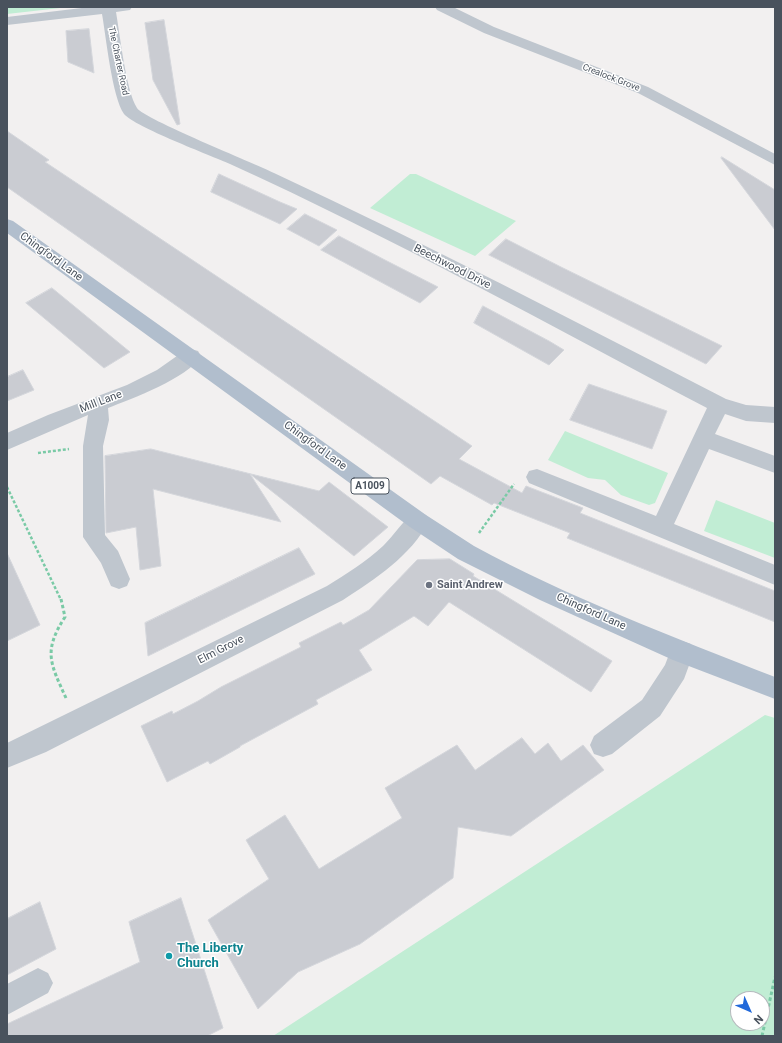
<!DOCTYPE html>
<style>
body{margin:0}
#map{position:relative;width:782px;height:1043px;overflow:hidden;background:#f2f0f0;font-family:Roboto,sans-serif}
canvas{display:block}
.frame{position:absolute;inset:0;border:8px solid #49525d;pointer-events:none}
.north{position:absolute;left:730px;top:991px;width:40px;height:40px;box-sizing:border-box;background:#fff;border:1px solid #b6babe;border-radius:50%;rotate:135deg;font-size:11px;font-weight:700;line-height:16px;text-align:center;color:#49525d}
.north::after{content:'';display:block;margin:auto;width:14px;height:18px;background:#2269da;clip-path:polygon(50% 0,100% 100%,50% 72%,0 100%)}
</style>
<div id="map">
<canvas width="782" height="1043"></canvas>
<div class="frame"></div>
<div class="north">N</div>
</div>
<script>
const ctx = document.querySelector('canvas').getContext('2d');
ctx.lineJoin = 'round';
function paint(path, color) { ctx.fillStyle = color; ctx.fill(path, 'evenodd'); }
function strokePath(path, color, width, dash) { ctx.strokeStyle = color; ctx.lineWidth = width; ctx.lineCap = dash ? 'butt' : 'round'; ctx.setLineDash(dash || []); ctx.stroke(path); }
function label(font, color, halo, rows, align = 'center') {
  ctx.font = font + ' Roboto,sans-serif'; ctx.lineWidth = 3; ctx.setLineDash([]); ctx.textBaseline = 'middle'; ctx.strokeStyle = halo; ctx.fillStyle = color; for (const [text, x, y, turn = 0] of rows) {
    ctx.save(); ctx.translate(x, y); ctx.rotate((+turn || 0) * Math.PI / 180); ctx.textAlign = isNaN(turn) ? turn : align; if (halo) ctx.strokeText(text, 0, 0); ctx.fillText(text, 0, 0); ctx.restore();
  }
}
paint(new Path2D(`
 M7 7H69L7 14Z
 M410 174H416L516 221 475 256 370 208Z
 M565 431 668 473 655 503 649 505 621 495 605 480 588 478 548 460Z
 M716 500 775 523V558L704 531Z
 M765 715 775 718V1036H273ZM738 999H762V1023H738Z`), '#c1edd4');
const building = new Path2D(`
 M164 20 180 124 177 125 153 80 145 23Z
 M89 29 94 73 68 62 66 31Z
 M7 131 49 160 45 162 472 446 459 459 522 493 526 486 583 508 580 513 775 591V622L567 538 570 533 494 503 492 505 440 476 431 484 7 187Z
 M722 157 775 190V230L721 158Z
 M219 174 280 202 297 209 280 224 211 192Z
 M305 214 337 230 319 246 287 229Z
 M339 236 385 260 438 287 420 303 321 250Z
 M506 239 561 267 722 346 706 364 489 255Z
 M52 288 130 352 104 368 26 303Z
 M483 306 549 341 564 350 549 365 474 323Z
 M23 370 34 390 7 401V377Z
 M589 384 667 411 652 449 570 420Z
 M151 449 319 491 329 482 388 527 354 556 250 474 281 522 153 489 161 566 140 570 136 527 106 533 105 456Z
 M299 548 315 574 148 656 145 623Z
 M7 553 40 625 7 641Z
 M450 559 474 574 473 576 612 661 591 692 449 602 428 626 414 616 359 650 372 670 316 700 318 704 240 746V747L210 764 208 761 167 782 141 726 172 711 173 714 198 701 221 687 301 647 299 643 341 622 343 625 369 610 417 560Z
 M522 738 535 754 548 743 561 761 583 745 604 770 511 836 458 827 453 878 360 944 298 972 258 1009 208 920 269 879 246 840 285 815 319 869 402 818 385 788 457 745 475 770Z
 M181 898 223 1028 207 1036H7V1024L140 962 129 922Z
 M40 902 56 949 7 975V919Z`);
paint(building, '#caccd2');
strokePath(building, '#d4d6db', 1);
strokePath(new Path2D(`
 M38 453 69 449
 M7 487 61 600
 M479 533 514 484`), '#7acaa6', 2.5, [3, 2]);
strokePath(new Path2D(`
 M61 599 65 617C43 651 50 663 66 698
 M762 1036 775 977`), '#7acaa6', 3, [3.5, 2.5]);
paint(new Path2D(`
 M90 7H132L130 10 116 12C120 35 126 91 137 108 144 119 254 163 274 173 427 244 576 322 726 399L746 405 775 407V423L746 421 725 414 715 434 775 456V473L709 449 674 524 775 565V585L529 483 526 477 529 471 537 469 656 516 707 408C549 325 393 238 230 164 210 155 135 127 124 114 112 97 106 36 102 14L7 25V17Z
 M435 7H453L494 27 648 87 775 154V165L638 93 484 33 437 10Z
 M191 349 198 351 201 356C188 378 131 399 108 408L109 420 103 446 105 535 118 551 130 579 127 586 119 589 111 586 101 563 83 537V446L88 415 7 450V433L48 415 127 385 157 370 184 351Z
 M418 512 426 515 429 521C411 556 375 579 343 600L46 752 7 768V743L327 586C346 574 366 562 383 546 394 536 404 517 418 512Z
 M682 641 691 644 694 652 684 679 660 716 612 754 603 757 594 754 590 745 594 736 642 700 665 665 673 644Z
 M38 968 48 973 53 983 48 993 7 1015V984Z`), '#bfc6ce');
paint(new Path2D(`
 M7 219 13 221 426 515C442 525 458 536 474 546 568 597 675 638 775 677V699L673 660 540 600 458 559 410 527 7 233Z`), '#b1becd');
for (const [x, y, r, color] of [
 [429,585,4,"#6b7280"],
 [169,956,4,"#0f9aa8"]
]) { const dot = new Path2D(); dot.arc(x, y, r, 0, 2 * Math.PI); ctx.fillStyle = color; ctx.fill(dot); strokePath(dot, '#fff', 1.5); }
label('9px', '#49525d', '#fff', [
 ["The Charter Road",118,61,78],
 ["Crealock Grove",611,78,21]
]);
for (const [x, y, w] of [
 [370,486,38]
]) { const box = new Path2D(); box.roundRect(x - w / 2, y - 8, w, 16, 3); ctx.fillStyle = '#fff'; ctx.fill(box); strokePath(box, '#49525d', 1); }
label('bold 10px', '#49525d', null, [
 ["A1009",370,486]
]);
label('11px', '#49525d', '#fff', [
 ["Chingford Lane",51,257,36],
 ["Beechwood Drive",452,267,27],
 ["Mill Lane",101,402,-21],
 ["Chingford Lane",315,446,36],
 ["Chingford Lane",591,612,24],
 ["Elm Grove",221,650,-27]
]);
label('bold 11px', '#5b616d', '#fff', [
 ["Saint Andrew",437,585]
], 'left');
label('bold 13px', '#0d838f', '#fff', [
 ["The Liberty",177,949],
 ["Church",177,964]
], 'left');
</script>
